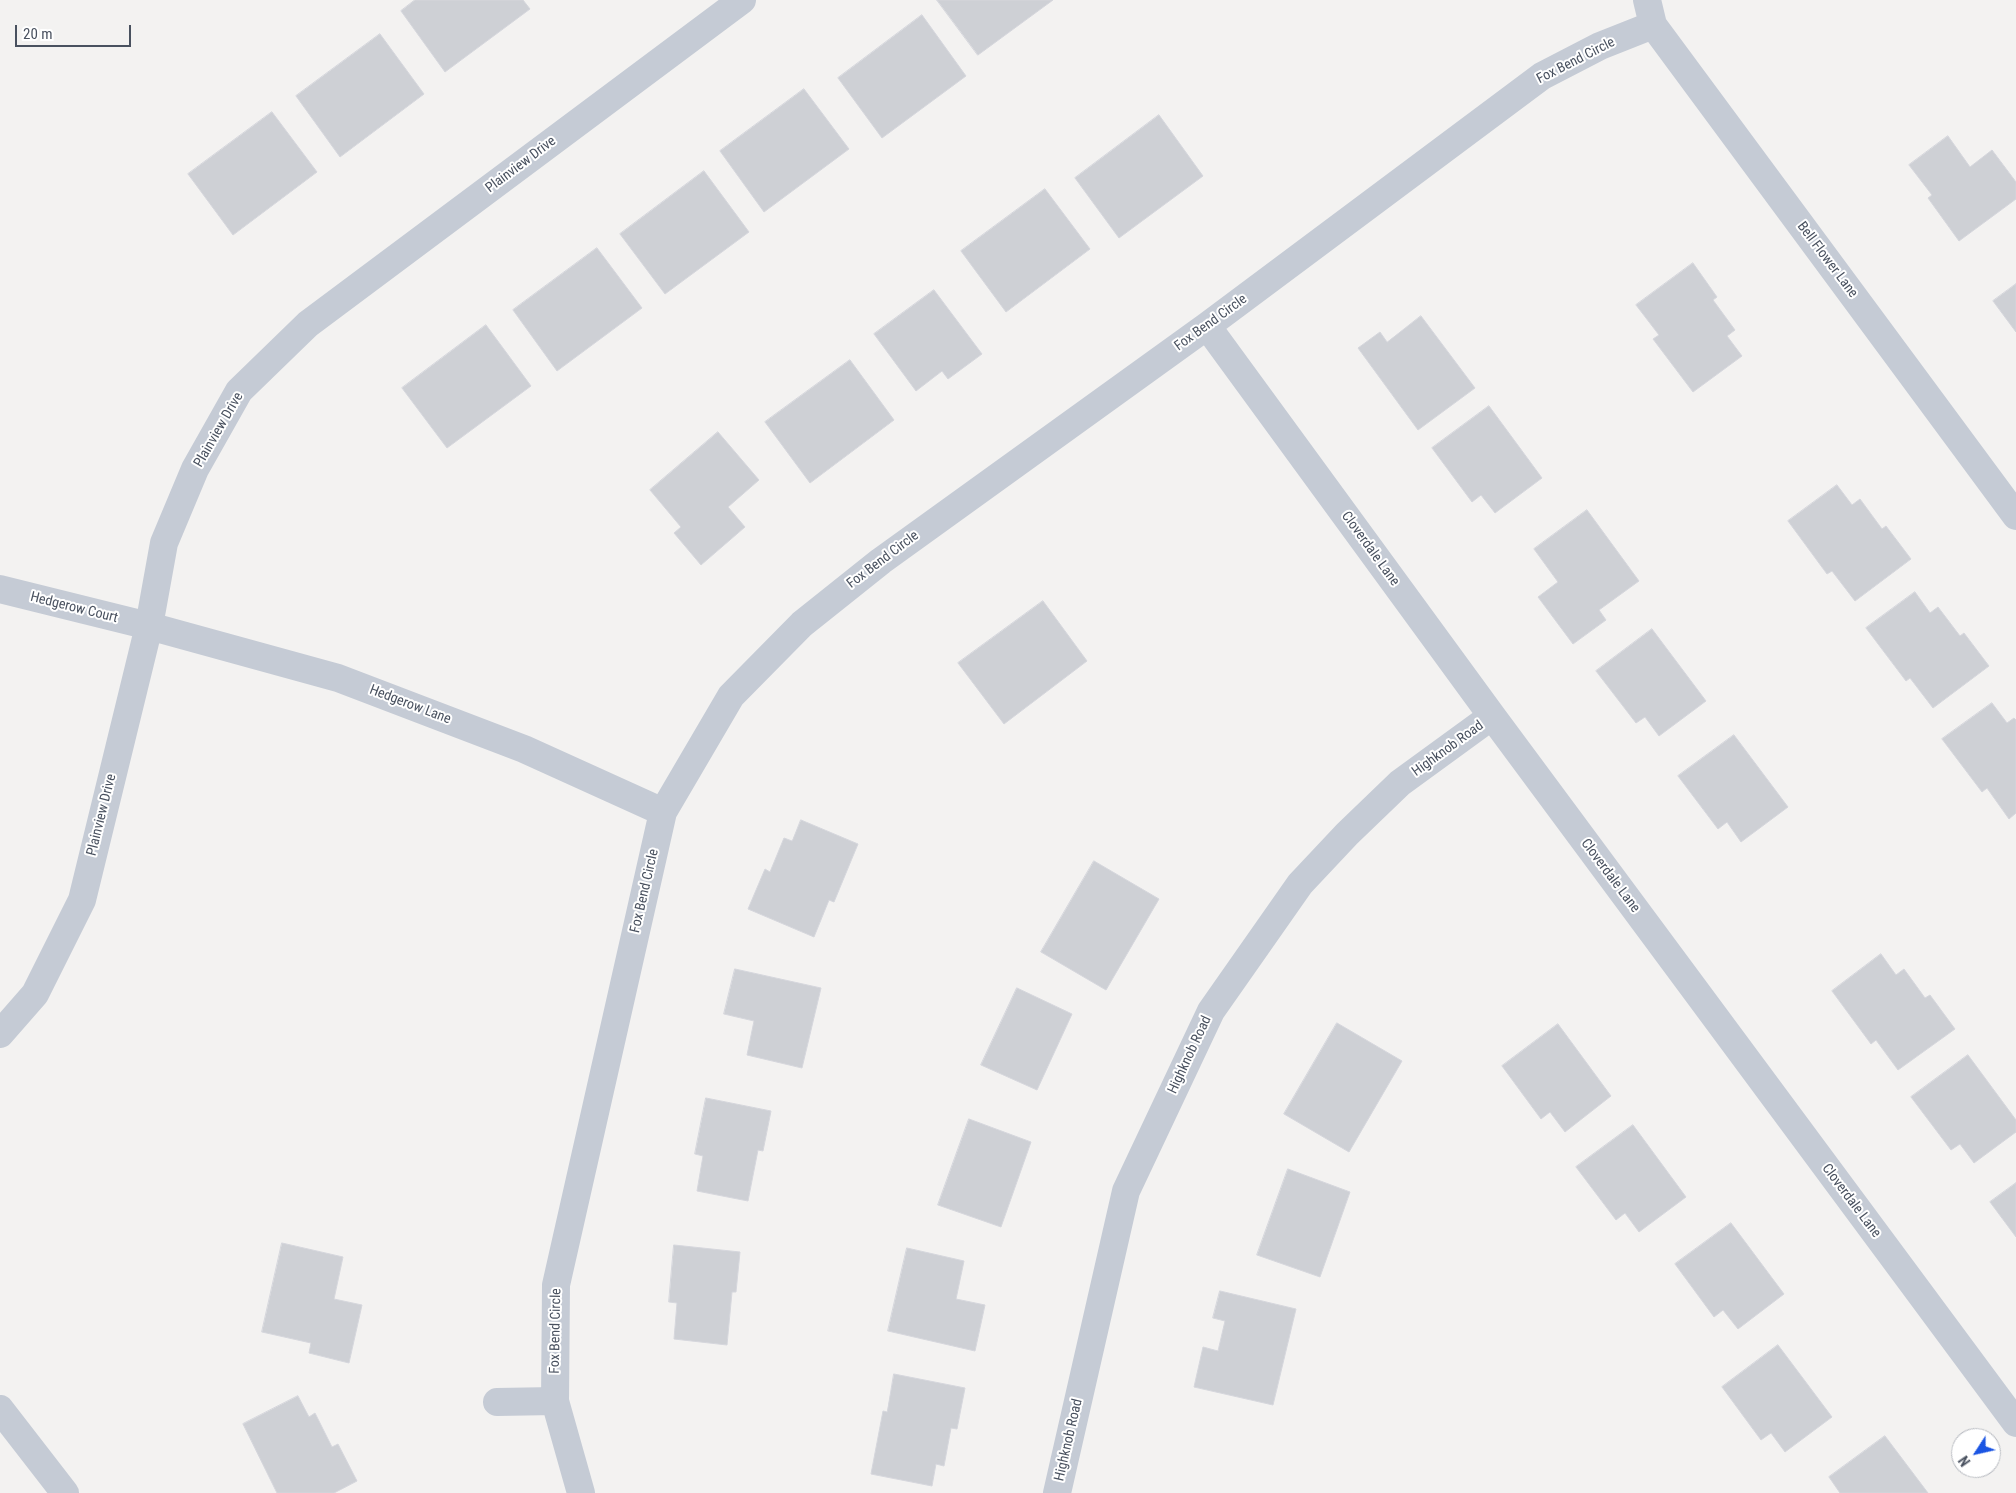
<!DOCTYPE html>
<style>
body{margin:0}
#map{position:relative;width:2016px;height:1493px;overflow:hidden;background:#f3f2f1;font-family:"Roboto Condensed",sans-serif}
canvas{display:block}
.north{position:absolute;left:1951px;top:1428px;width:50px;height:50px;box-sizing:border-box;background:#fff;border:1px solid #b6b9bf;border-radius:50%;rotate:235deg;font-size:14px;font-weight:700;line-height:20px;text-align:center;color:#49515f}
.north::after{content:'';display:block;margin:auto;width:18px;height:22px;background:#1b55e3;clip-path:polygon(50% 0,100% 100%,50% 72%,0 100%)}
.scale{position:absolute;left:15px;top:25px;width:116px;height:22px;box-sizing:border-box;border:2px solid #49515f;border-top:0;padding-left:6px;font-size:15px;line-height:18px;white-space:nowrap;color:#49515f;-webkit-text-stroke:4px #fff;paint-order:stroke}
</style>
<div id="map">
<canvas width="2016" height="1493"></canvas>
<div class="north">N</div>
<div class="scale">20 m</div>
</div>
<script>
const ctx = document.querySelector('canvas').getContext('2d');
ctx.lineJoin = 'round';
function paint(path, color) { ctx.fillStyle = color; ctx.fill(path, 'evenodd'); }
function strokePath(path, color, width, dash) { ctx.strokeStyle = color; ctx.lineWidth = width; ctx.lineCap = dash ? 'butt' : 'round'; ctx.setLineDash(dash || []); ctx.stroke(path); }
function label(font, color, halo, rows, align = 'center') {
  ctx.font = font + ' "Roboto Condensed",sans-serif'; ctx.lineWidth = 4; ctx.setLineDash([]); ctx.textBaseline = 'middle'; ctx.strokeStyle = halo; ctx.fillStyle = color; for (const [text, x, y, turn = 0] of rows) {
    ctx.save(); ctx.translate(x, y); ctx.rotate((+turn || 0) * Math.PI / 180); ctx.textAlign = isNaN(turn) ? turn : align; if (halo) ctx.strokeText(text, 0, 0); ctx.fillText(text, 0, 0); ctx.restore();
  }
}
const building = new Path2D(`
 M415 0H523L530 9 445 72 401 11Z
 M937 0H1053L978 55Z
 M922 15 966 76 882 138 838 78Z
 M380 34 424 94 340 157 296 96Z
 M804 89 849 149 764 212 720 151Z
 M272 112 317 172 233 235 188 174Z
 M1159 115 1203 176 1119 238 1075 178Z
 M1948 136 1970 167 1992 150 2016 182V199L1959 241 1928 198 1932 195 1909 165Z
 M704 171 749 232 665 294 620 234Z
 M1045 189 1090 249 1006 312 961 251Z
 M597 248 642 308 557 371 513 310Z
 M1693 263 1717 297 1713 300 1735 330 1727 336 1742 356 1693 392 1653 339 1659 335 1636 305Z
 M2016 284V332L1993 301Z
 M934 290 982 354 948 379 942 371 916 391 874 334Z
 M1421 316 1475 388 1418 430 1358 348 1380 332 1387 342Z
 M486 325 531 386 447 448 402 388Z
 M850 360 894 420 810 483 765 422Z
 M1489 406 1542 478 1495 513 1481 495 1472 502 1432 448Z
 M718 432 759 480 728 507 745 527 701 565 674 533 681 527 650 490Z
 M1837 485 1852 505 1860 499 1882 529 1886 526 1911 559 1855 601 1832 571 1827 574 1788 521Z
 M1587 510 1639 581 1599 610 1606 620 1573 644 1538 597 1558 582 1534 549Z
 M1915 592 1930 613 1938 607 1960 636 1964 633 1989 666 1933 708 1910 678 1906 681 1866 628Z
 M1043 601 1087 661 1004 724 958 663Z
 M1652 629 1706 701 1659 736 1645 717 1636 723 1596 671Z
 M1992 703 2007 723 2014 718 2016 720V813L2009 819 1987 788 1982 792 1942 739Z
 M1734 735 1788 807 1741 842 1727 822 1718 829 1678 776Z
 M801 820 858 844 834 902 829 900 814 937 748 909 765 869 770 872 784 838 792 841Z
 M1094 861 1159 899 1106 990 1041 952Z
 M1881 954 1896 975 1904 969 1925 998 1930 995 1955 1029 1898 1070 1876 1040 1871 1044 1832 991Z
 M735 969 821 988 802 1068 747 1055 754 1021 724 1014Z
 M1017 988 1072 1014 1037 1090 981 1065Z
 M1337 1023 1402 1061 1349 1152 1284 1114Z
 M1558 1024 1611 1096 1565 1132 1550 1112 1541 1119 1502 1066Z
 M1968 1055 2016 1120V1132L1974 1163 1960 1144 1951 1150 1911 1097Z
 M706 1098 771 1111 763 1151 758 1150 748 1201 697 1191 703 1156 695 1154Z
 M969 1119 1031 1142 1001 1227 938 1205Z
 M1633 1125 1686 1197 1639 1232 1625 1213 1616 1220 1576 1167Z
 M1288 1169 1350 1192 1320 1277 1257 1255Z
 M2016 1183V1237L1990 1202Z
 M1731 1223 1784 1294 1738 1329 1723 1310 1714 1317 1675 1264Z
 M282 1243 343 1257 334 1299 362 1305 349 1363 309 1353 311 1343 262 1332Z
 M674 1245 740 1252 736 1292H732L727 1345 674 1339 677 1303 669 1302Z
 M907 1248 964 1261 956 1299 985 1305 975 1351 888 1331Z
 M1220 1291 1296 1309 1273 1405 1194 1387 1203 1347 1218 1351 1225 1321 1213 1318Z
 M1778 1345 1832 1417 1785 1452 1771 1433 1761 1440 1722 1387Z
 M894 1374 965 1388 957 1429 951 1428 944 1466 936 1464 932 1486 871 1474 883 1411 887 1412Z
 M298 1396 309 1417 315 1413 332 1447 338 1444 357 1481 334 1493H277L243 1424Z
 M1885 1436 1928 1493H1840L1829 1477Z`);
paint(building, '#ced0d5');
strokePath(building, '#d5d6dc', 1);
strokePath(new Path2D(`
 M1647 0 1653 25 2016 516
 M1207 326 1492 716 2016 1423
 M0 589 149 626 338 678 524 749 663 812
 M0 1034 35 994 82 900 149 626 164 543 195 469 239 391 308 324 742 0
 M497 1402 555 1401
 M0 1409 65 1493
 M581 1493 555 1401 556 1285 663 812 731 696 802 624 881 561 1207 326 1542 76 1600 46 1653 25
 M1057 1493 1126 1191 1211 1011 1300 884 1347 834 1400 783 1492 716`), '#c5cbd5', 28);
label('14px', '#49515f', '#fff', [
 ["Fox Bend Circle",1576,61,-27],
 ["Plainview Drive",521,165,-37],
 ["Bell Flower Lane",1827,260,53],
 ["Fox Bend Circle",1211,323,-36],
 ["Plainview Drive",219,430,-60],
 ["Cloverdale Lane",1370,549,54],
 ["Fox Bend Circle",883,560,-37],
 ["Hedgerow Court",74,608,14],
 ["Hedgerow Lane",410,705,21],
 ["Highknob Road",1448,749,-36],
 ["Plainview Drive",102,815,-76],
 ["Cloverdale Lane",1610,876,53],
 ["Fox Bend Circle",645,891,-77],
 ["Highknob Road",1190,1055,-65],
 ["Cloverdale Lane",1851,1201,53],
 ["Fox Bend Circle",556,1331,-89],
 ["Highknob Road",1069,1440,-77]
]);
</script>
